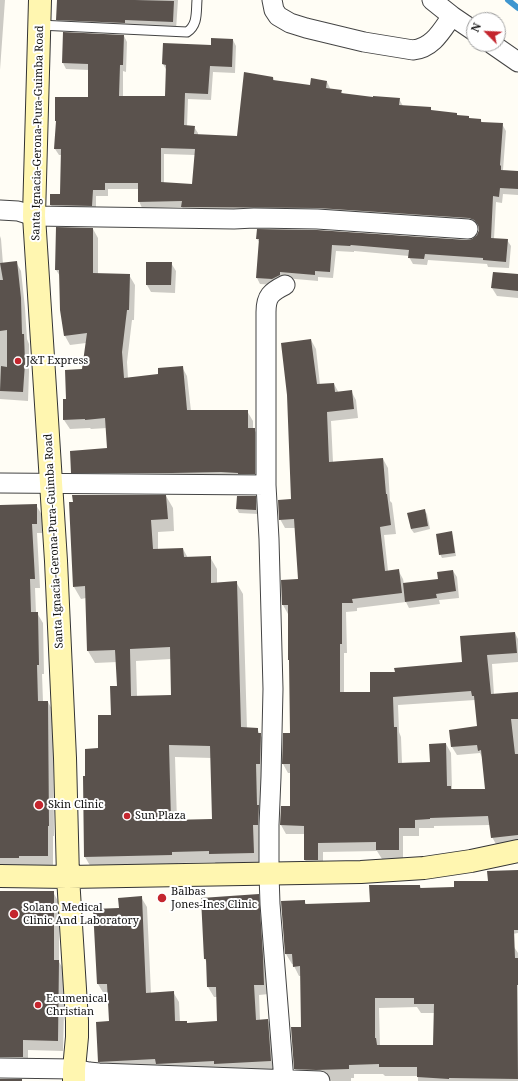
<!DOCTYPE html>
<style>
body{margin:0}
#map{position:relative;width:518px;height:1081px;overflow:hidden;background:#fffdf5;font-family:"Noto Serif",serif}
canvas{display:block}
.north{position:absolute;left:466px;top:12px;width:40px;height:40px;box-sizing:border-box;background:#fff;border:1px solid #a0a0a0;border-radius:50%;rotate:294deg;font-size:11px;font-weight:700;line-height:16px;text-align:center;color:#111}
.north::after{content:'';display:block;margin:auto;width:14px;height:18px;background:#c4262e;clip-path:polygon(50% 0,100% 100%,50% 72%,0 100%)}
</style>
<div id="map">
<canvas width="518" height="1081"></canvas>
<div class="north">N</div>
</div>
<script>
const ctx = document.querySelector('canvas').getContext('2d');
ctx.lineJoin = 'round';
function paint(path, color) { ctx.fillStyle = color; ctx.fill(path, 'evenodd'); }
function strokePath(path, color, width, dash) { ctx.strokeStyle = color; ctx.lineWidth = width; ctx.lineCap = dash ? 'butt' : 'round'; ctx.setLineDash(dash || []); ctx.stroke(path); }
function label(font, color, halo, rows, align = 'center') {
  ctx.font = font + ' "Noto Serif",serif'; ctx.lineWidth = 4; ctx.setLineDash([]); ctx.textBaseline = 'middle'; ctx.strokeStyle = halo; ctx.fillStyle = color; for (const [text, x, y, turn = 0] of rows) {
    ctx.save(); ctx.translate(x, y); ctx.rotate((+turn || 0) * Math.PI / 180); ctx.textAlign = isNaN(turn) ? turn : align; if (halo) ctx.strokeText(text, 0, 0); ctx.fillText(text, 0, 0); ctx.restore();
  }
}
paint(new Path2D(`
 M0 0H5L0 70Z
 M58 0H178L176 30 61 27 57 20Z
 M124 36 127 42 126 72 123 71V97H166L167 71 163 64 212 46 233 40 236 46 235 73 213 72 211 100 188 99 187 127H194L198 133V135L238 137 273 77 275 82 311 86 327 82 330 88V90L341 91 343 94 374 99H399L403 106 430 108 432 111 470 119 481 120 482 123 502 124 506 131 503 170 518 172V195L503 194 502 203 496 202 494 239 507 240 511 246 509 268 488 267 487 264 428 260 427 265 413 264 409 257V256L354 251V252L336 251 333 278 318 277V281L284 278 276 285 260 284 257 278 260 243 257 239 467 241 473 240 478 236 480 230 479 226 473 224 186 213 182 207 142 208 139 201V189H108V196H96V212L54 211 51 205 61 195 62 155H59L55 149 89 98V70L66 69 63 63ZM164 154 195 155 193 185 164 183Z
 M57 228 93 229 98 238V274L129 275 135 285 134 320H132L127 362 128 378 159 375 182 367 187 376 191 411H247L253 421V429H254L260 439V483L78 482 72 472 108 449 107 428 91 429 90 428 70 429 64 420 67 400 83 370 86 343 70 345 65 336 61 310 60 276 56 270Z
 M0 236 1 239 3 264 16 262 21 271 25 308 27 339 29 344V372L28 401 0 399Z
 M171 263 176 271 175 293 151 292 147 285Z
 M493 273 518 275V298L497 296 492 288Z
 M311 340 316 349 320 385 334 384 339 393 351 391 356 400 358 418 331 421 333 462 383 459 388 468 390 501 392 503 396 534 384 535 388 571 398 570 403 579 404 584 439 580 453 571 457 577 459 598 439 600 440 604 409 608 406 602 357 608V611L346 612 347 653H344V693H371L396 673 464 663 515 633 518 639V662L492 664 494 695 518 693V844L497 846 492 837 490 825 434 826V828H419V836H403V858L382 859 377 851 323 852V869H310L305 860V834H286L281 825 282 807H291V773H288L283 764 284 734H291L289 614H288L283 605 282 580H299L296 528H285L280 519 292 500ZM475 700 478 727 452 747 457 755 480 753 482 757 486 790H452L451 753 446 744 431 762 402 763 401 737 399 732 398 705Z
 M166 496 173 508 174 531 158 532V550L183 549 188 558 210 557 217 569V583L236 582 243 594 247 729H257L267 746 260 865 217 866 215 862 178 863V867L92 869 85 857 86 777 99 749 112 716 118 687 117 662 95 663 88 651 86 598 81 599 74 587ZM171 659 172 696H137L136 661ZM175 757 212 758 213 820 177 821Z
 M255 497 257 501 258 514 239 513 237 509Z
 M36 505 42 515V533H37L40 588H35L36 613H37L43 623 44 674H42L43 702H48L53 711 54 836H53V865H24V868H0V506Z
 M424 510 427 514 430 529 414 533 411 529 408 514Z
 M451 532 453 536 456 556 442 558 440 554Z
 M518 871V933L506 935 518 953V1081H418V1076H385L383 1074H354V1078H351V1081H332L326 1079 301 1078 295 1069 302 1028 301 976H299L293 964H292L286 954 282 902 304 901 307 905 371 903 420 886 422 889 455 888 489 882ZM417 1007 421 1013H435L434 1046H380L379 1008Z
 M53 892 59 903V962L65 972 63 1051 28 1050V1067L0 1069V898Z
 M258 895 264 905 269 994 259 995 260 1020H268L273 1030 277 1078 105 1071 99 1062 110 1022 108 993 104 994 98 984 120 909 141 897 147 907 151 993 173 992 179 1002 180 1022 187 1024 218 1022 217 997H214L208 987 207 963 205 959Z`), '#0003');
strokePath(new Path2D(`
 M508 0 518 8`), '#3f96cf', 6);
paint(new Path2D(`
 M57 0H135L174 1 173 22 125 20V23L56 20Z
 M63 32 124 35 123 65H120L119 96H165L166 65 162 64 163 43 211 45V38L233 39 232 67 210 66 208 94 185 93 184 125 195 126 194 134 237 136 244 72 273 77V80L310 85 311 78 327 81 326 88 342 90 341 93 373 97V96L400 98 399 105 431 107V110L457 113V115L469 116V118L481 119V122L503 123 500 165 501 166V170L518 171V189L500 188 499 197 493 196 491 238 508 239 506 262 483 260V258L425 254 424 259 408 258 409 250 351 245 350 246 332 245 330 272 315 271V275L280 272V275L272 279 256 278 259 239H256L257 229 317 230 467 240 472 239 477 235 479 230 478 225 474 220 469 218 318 208 181 207 182 201 138 202V183H105V190H93L92 206 50 205V194H60L61 149H54L56 121H55V97H88V64L62 63ZM161 148 195 149 192 184 161 182Z
 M56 227 93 228V273L130 274 129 310H127L122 352 124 378 158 374V368L183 366 187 410H248V428H255V474H238V473L221 472 172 473H71L70 451 107 448 105 418 85 420V419L63 420V399H66L65 370 82 369 87 333 64 336 60 310 59 270H55Z
 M17 261 21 298 22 334H24L25 363 23 392 0 391 1 366 7 367V330L0 331V280H3L0 263Z
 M146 262H172L171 285H146Z
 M493 272 518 274V291L491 288Z
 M311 339 317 384 334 383 335 392 352 390 354 409 327 412 329 462 383 458 386 494H387L391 525 380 527 385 571 399 569 402 593 352 599 353 603H342V644H340V692H370V672H395L394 668 462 662 460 636 515 632 517 653 487 655 491 694 518 692V719H511L515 754H518V835L491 838 488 816 430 818V819L415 820V828H399V850H376V842L318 843V860H304V826L280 825 281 806H290V764H282L283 733H290L289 660H288V605H282L281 580 298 579 294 519 279 520 278 500 291 499 287 395 281 343ZM471 691 472 696H474L477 726 449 730 451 747 477 745 478 751 481 750 485 789H451V786H447L446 743 429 744 430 762 398 763 397 727H394L393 697Z
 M72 495H166L168 519 151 520 153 549 183 548 184 557 211 556V583L237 581 241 727 258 728V733H261L260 764H256L257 805H259L258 825H253L254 853 209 854V851L172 852V855L84 857 83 776H85V749L98 748V715H111L110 686H117L115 650 87 651 85 586 73 587 69 502H73ZM170 647 171 695 131 696 130 649ZM169 745 210 746 212 819 171 820Z
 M237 496H256V510L236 509Z
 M37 504V524H32L35 579H30L31 612H38L39 665H37L38 701H48L49 826H48V856H19V858H0V505Z
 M425 509 428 526 411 529 407 513Z
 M452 531 455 553 439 555 436 534Z
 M453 570 456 591 436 594 437 598 405 602 403 583 438 579 437 572Z
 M518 870V930H514L515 958H518V985H517L518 1079 449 1078V1079L417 1077V1067H379V1064L349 1065V1069L316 1070 294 1069 291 1027H301L300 966 293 967 292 954H285L281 901 305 900V904L370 902 369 885H420V888L454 887V881H488L487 871ZM375 998H414V1004H434L433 1045H377L376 1038H375Z
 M0 891H54V960H59L58 1041 23 1040V1057H0Z
 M259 894 263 956 264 985H254L256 1020 268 1019 271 1061 214 1064V1061L156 1064 155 1059 98 1062 96 1022 109 1021 107 984H97L93 909 119 908 118 898 142 896 146 993 174 991 175 1021H187V1023L217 1021 216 987H207L206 959H204L201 898Z
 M0 1079H22V1081H0Z`), '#5a524d');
const lane = new Path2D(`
 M39 25 187 32C198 25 196 12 197 0`);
const street = new Path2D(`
 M272 0 274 10 278 16 290 23 306 28 364 42 413 50C433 48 442 30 452 16
 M432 0 452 16 474 31
 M492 44 518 62
 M0 210 18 211 34 216 234 219 254 218 317 219 468 229
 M0 483 266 485
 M0 1068 74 1069 89 1072 99 1073 320 1081
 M284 1081 270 904 269 874V825L271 777 273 689 269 539 266 485V312C266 296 271 292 285 285`);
const secondary = new Path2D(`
 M40 0 34 216 56 561 65 758 68 877 77 1021V1037L74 1069V1081
 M0 876 68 877 361 872 424 868 471 861 518 851`);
strokePath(lane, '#444', 11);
strokePath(street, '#444', 21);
strokePath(secondary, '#333', 24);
strokePath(lane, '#fff', 9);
strokePath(street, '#fff', 19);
strokePath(secondary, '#fff6b0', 22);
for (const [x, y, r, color] of [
 [18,361,4,"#c4262e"],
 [39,805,5,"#c4262e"],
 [127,816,4,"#c4262e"],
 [162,898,5,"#c4262e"],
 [14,914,5,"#c4262e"],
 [38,1005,4,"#c4262e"]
]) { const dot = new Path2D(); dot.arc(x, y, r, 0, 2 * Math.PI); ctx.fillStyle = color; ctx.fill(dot); strokePath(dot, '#fff', 1.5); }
label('11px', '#111', '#fff', [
 ["Santa Ignacia-Gerona-Pura-Guimba Road",38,133,-89],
 ["Santa Ignacia-Gerona-Pura-Guimba Road",54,541,-93]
]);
label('11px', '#111', '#fff', [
 ["J&T Express",26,361],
 ["Skin Clinic",48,805],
 ["Sun Plaza",135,816],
 ["Balbas",171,892],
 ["Jones-Ines Clinic",171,905],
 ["Solano Medical",23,908],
 ["Clinic And Laboratory",23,921],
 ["Ecumenical",46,999],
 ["Christian",46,1012]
], 'left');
</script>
